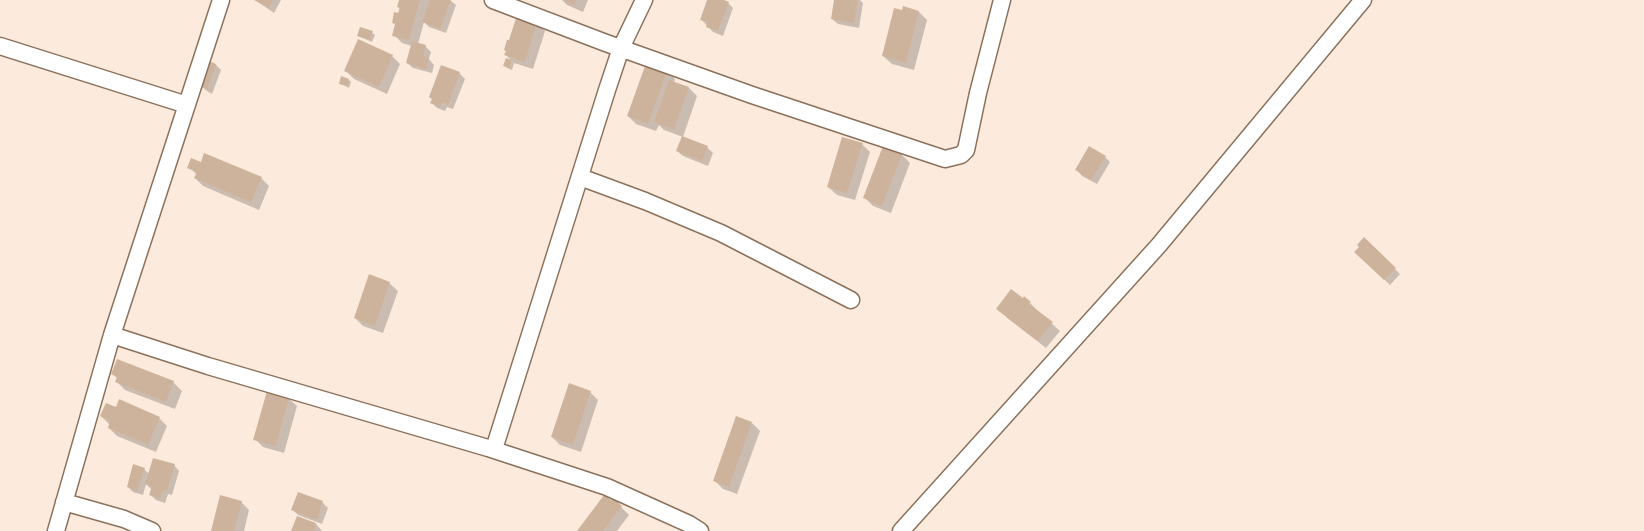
<!DOCTYPE html>
<style>
body{margin:0}
canvas{display:block;background:#fcebdc}
</style>
<canvas width="1644" height="531"></canvas>
<script>
const ctx = document.querySelector('canvas').getContext('2d');
ctx.lineJoin = 'round';
function paint(path, color) { ctx.fillStyle = color; ctx.fill(path, 'evenodd'); }
function strokePath(path, color, width, dash) { ctx.strokeStyle = color; ctx.lineWidth = width; ctx.lineCap = dash ? 'butt' : 'round'; ctx.setLineDash(dash || []); ctx.stroke(path); }
paint(new Path2D(`
 M255 0H281L274 13Z
 M400 0H450L456 5 446 33 429 27 424 22 418 44 425 46 431 52 429 59 434 65 432 73 413 68 407 63 412 46 402 43 394 35 396 26 393 22 399 15Z
 M562 0H588L583 12 567 5Z
 M708 0H721L728 3 733 8 723 36 713 32 701 19Z
 M836 0H860L863 3 859 28 838 24 832 19Z
 M919 12 927 20 914 70 892 64 883 56Z
 M537 23 545 31 533 69 514 63 512 70 507 68 505 66 507 60 513 62 506 55Z
 M372 33 375 35 372 42 358 36Z
 M392 56 400 64 387 94 354 79 346 71Z
 M210 63 216 65 221 70 212 94 207 91 201 86Z
 M652 70H667L675 79 674 83 689 88 697 96 683 137 664 130 659 125 656 131 636 124 628 116Z
 M459 73 465 79 453 109 447 107 445 111 437 108 432 103Z
 M349 80 351 82 349 88 340 83Z
 M862 144 870 152 855 200 837 195 828 187Z
 M707 147 713 153 708 166 683 156 677 151Z
 M884 148 902 155 910 163 891 213 873 206 865 198Z
 M1105 157 1110 162 1097 184 1082 176 1077 170Z
 M189 167 261 178 269 186 259 210 203 186 195 178 197 175Z
 M1364 239 1400 274 1390 285 1356 252Z
 M389 283 398 291 383 333 363 326 355 318Z
 M1030 303 1038 311 1060 331 1046 348 1006 317Z
 M118 361 173 382 182 391 175 409 125 390 117 382 118 379 113 374Z
 M590 392 598 400 581 452 560 445 552 437Z
 M288 398 297 406 284 453 263 447 255 439Z
 M117 409 159 418 167 426 156 452 117 436 109 428 110 425 101 416Z
 M752 423 760 431 737 494 723 489 715 481Z
 M174 465 179 471 172 495 168 494 165 503 156 500 151 495 152 490 146 484 143 495 133 492 128 487 144 469 149 474Z
 M299 493 323 503 328 508 322 524 298 515 293 510Z
 M241 502 249 510 244 531H212Z
 M621 507 629 515 617 531H579Z
 M316 524 322 531H293Z`), '#0003');
paint(new Path2D(`
 M254 0H273L269 8Z
 M399 0H420L409 40 392 36 395 24 392 23 394 12 398 13 400 8 397 7Z
 M430 0H451L440 29 422 22Z
 M563 0H576L575 5Z
 M707 0H724L729 2 718 31 706 27 707 22 700 20Z
 M834 0H858L854 23 831 19Z
 M903 6 919 11 906 63 882 56 894 8 902 10Z
 M517 15 537 22 525 62 504 55 506 51 504 50 507 40H509Z
 M360 27 373 31 370 40 357 36Z
 M358 39 393 55 379 87 344 71Z
 M412 41 426 45 423 56 429 58 426 69 406 63Z
 M506 58 512 60 509 68 503 66Z
 M209 61 216 64 207 89 200 86Z
 M653 64 668 69 648 124 627 116 645 66 652 68Z
 M441 65 460 72 448 105 442 102 440 107 430 103 432 99 429 97Z
 M341 76 349 79 347 86 339 84Z
 M669 80 689 87 674 129 654 122Z
 M682 136 708 146 702 161 676 151Z
 M842 137 863 143 847 193 827 187Z
 M883 146 902 154 882 206 863 198Z
 M1089 146 1106 156 1091 180 1075 170Z
 M204 153 262 177 251 202 194 178 197 172 187 168 191 158 201 162Z
 M1364 237 1396 268 1384 280 1354 252 1359 247 1357 245Z
 M369 274 390 282 375 326 354 318Z
 M1011 289 1023 298 1024 296 1031 302 1029 304 1053 322 1038 341 996 309Z
 M117 359 174 381 166 402 115 382 117 377 111 374Z
 M569 383 591 391 573 445 551 437Z
 M267 391 289 397 276 446 253 440Z
 M119 399 160 417 148 445 108 428 110 421 100 416 106 403 116 407Z
 M736 416 752 422 729 487 713 481Z
 M153 458 175 464 167 491 163 490 160 499 149 495 152 487 145 484Z
 M133 464 145 468 137 491 127 487Z
 M298 492 323 501 317 520 291 510Z
 M220 495 242 501 234 531H211Z
 M604 495 611 500 613 498 622 506 603 531H577Z
 M297 516 316 523 314 531H291Z`), '#ceb39c');
const minor = new Path2D(`
 M493 0 606 43 752 95 945 159 961 155 966 150 978 93 1002 0
 M0 46 187 105
 M580 177 645 201 721 233 851 300
 M112 335 208 366 488 448 607 487 689 524 700 531
 M494 449 607 90 621 48 644 0
 M64 502 124 519 152 531
 M56 531 112 335 221 0
 M901 531 1159 245 1363 0`);
strokePath(minor, '#8b715c', 19);
strokePath(minor, '#fff', 16);
</script>
